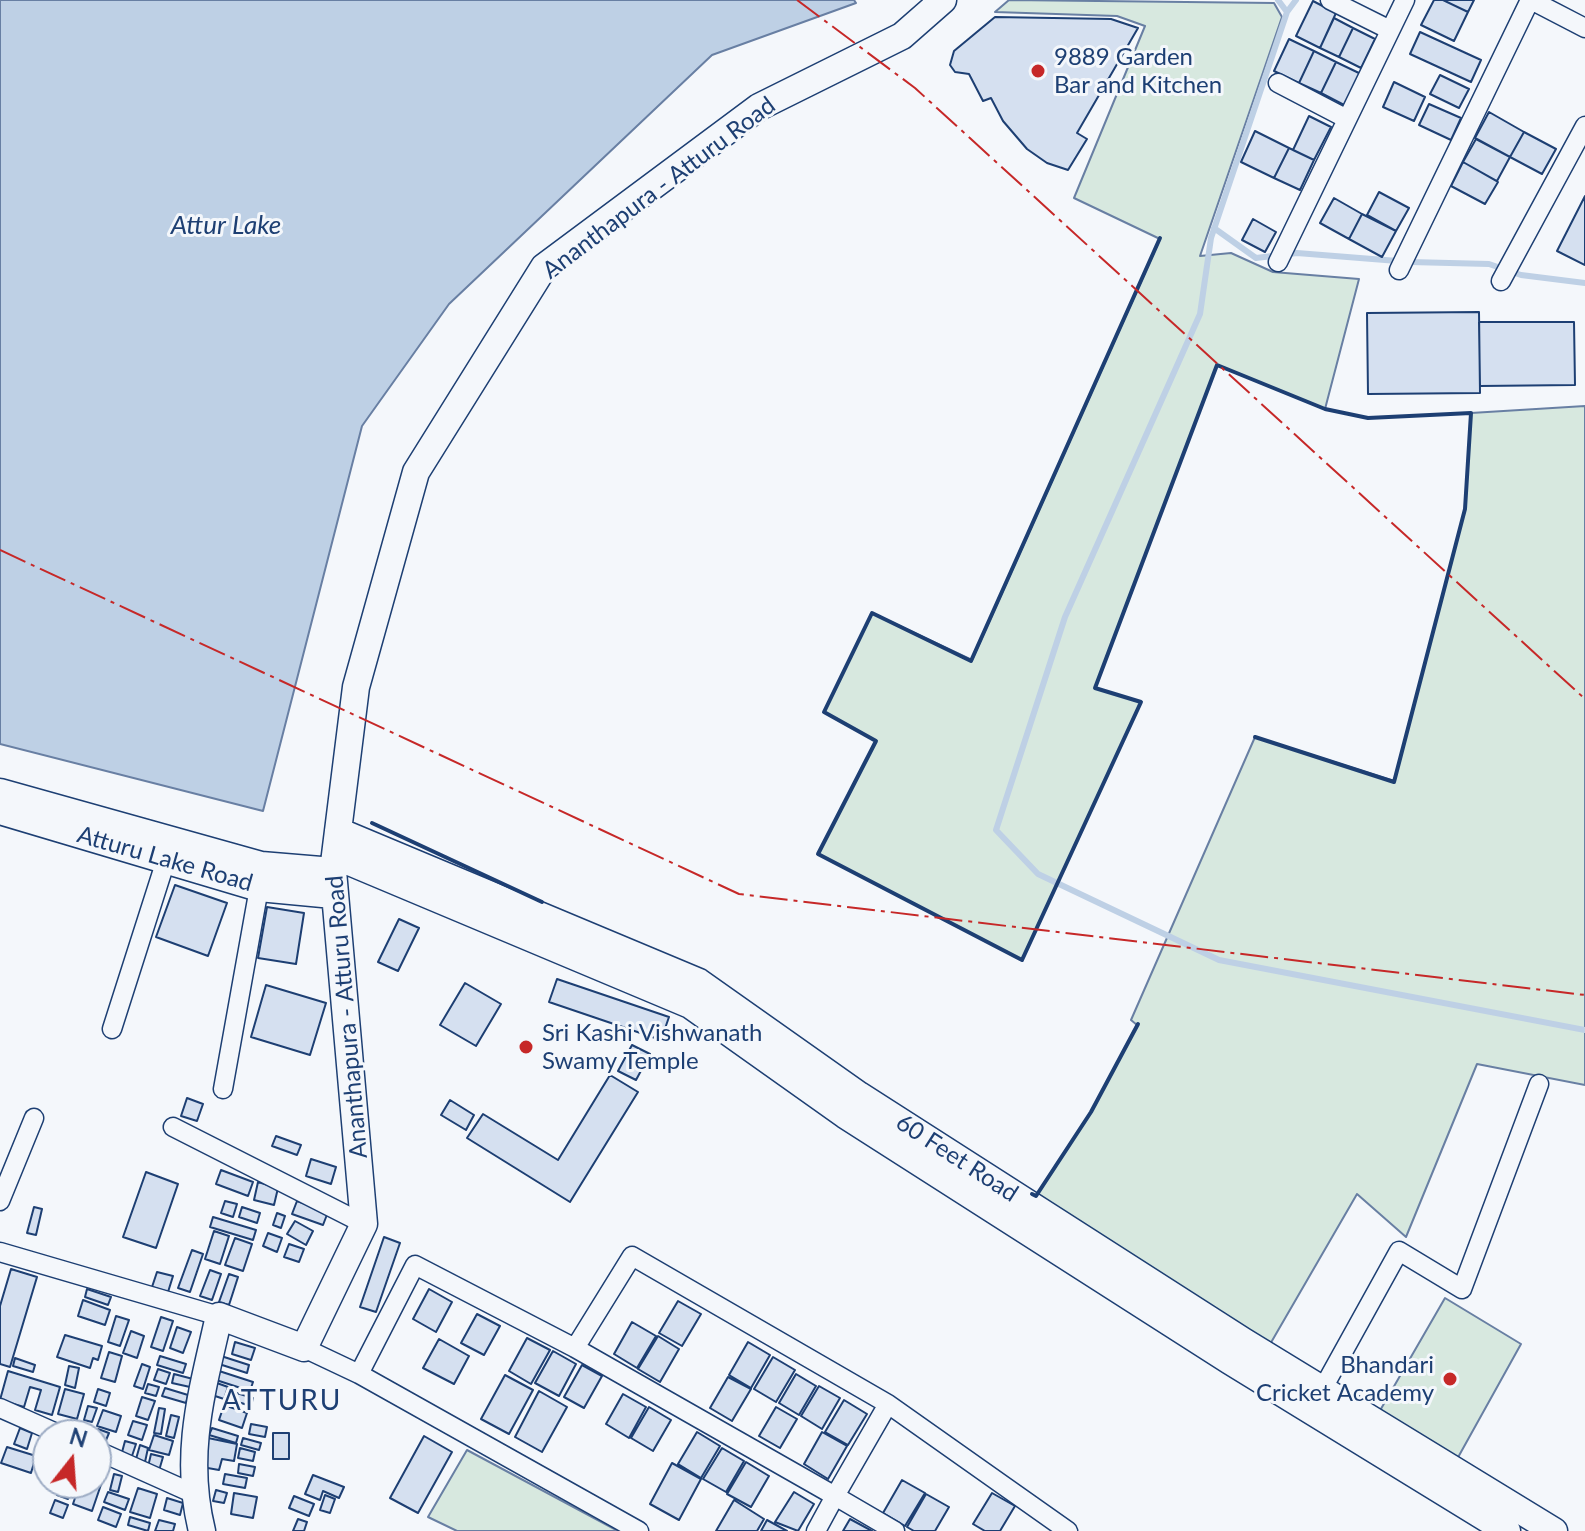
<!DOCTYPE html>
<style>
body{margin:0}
#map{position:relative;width:1585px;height:1531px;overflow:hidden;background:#f4f7fb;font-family:Lato,sans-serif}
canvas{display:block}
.north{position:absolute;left:32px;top:1419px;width:80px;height:80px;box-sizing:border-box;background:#f4f7fb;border:2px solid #9eadc5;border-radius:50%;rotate:17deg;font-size:22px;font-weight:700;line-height:32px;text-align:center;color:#1d3f73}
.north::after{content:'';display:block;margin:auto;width:28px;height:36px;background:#c62828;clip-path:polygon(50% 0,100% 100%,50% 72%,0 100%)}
</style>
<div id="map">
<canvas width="1585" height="1531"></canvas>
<div class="north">N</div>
</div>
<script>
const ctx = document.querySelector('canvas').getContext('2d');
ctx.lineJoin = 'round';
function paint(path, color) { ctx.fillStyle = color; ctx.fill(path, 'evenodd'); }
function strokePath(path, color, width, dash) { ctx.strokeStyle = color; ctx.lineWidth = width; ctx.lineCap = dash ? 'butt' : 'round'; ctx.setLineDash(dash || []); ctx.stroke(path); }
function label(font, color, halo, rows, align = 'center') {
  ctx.font = font + ' Lato,sans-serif'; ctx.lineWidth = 6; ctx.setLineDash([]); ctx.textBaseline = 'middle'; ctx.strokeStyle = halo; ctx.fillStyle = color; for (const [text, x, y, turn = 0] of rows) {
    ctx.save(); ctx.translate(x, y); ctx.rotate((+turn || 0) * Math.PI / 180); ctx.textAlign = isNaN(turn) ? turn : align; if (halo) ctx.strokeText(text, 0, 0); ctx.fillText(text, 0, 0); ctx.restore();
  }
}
const green = new Path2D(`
 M1009 0 1274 3 1282 17 1200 256 1231 253 1273 272 1359 279 1325 409 1217 365 1095 688 1141 702 1022 960 818 854 876 741 824 712 872 613 972 660 1160 239 1074 198 1145 26 1117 16 995 12Z
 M1585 406V1085L1477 1064 1406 1237 1357 1194 1269 1346 1036 1196 1091 1112 1137 1025 1131 1020 1255 737 1394 781 1465 509 1471 413Z
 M1445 1298 1521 1344 1456 1461 1378 1414Z
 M467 1450 618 1531H457L428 1517Z`);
paint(green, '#d7e8df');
strokePath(green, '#687fa3', 2);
const water = new Path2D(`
 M0 0H854L856 3 712 55 449 304 362 426 263 811 0 744Z`);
paint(water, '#bed0e5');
strokePath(water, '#687fa3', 2);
strokePath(new Path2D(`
 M1278 0 1287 12 1211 238 1200 314 1065 617 996 830 1038 874 1219 960 1585 1030
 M1287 12 1296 0
 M1214 228 1256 258 1297 253 1410 262 1489 264 1521 275 1585 283`), '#bed0e5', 6);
const building = new Path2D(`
 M1434 0H1443L1468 12 1454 41 1421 25Z
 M1443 0H1474L1468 12Z
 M1313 1 1336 13 1320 48 1296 36Z
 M995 17 1111 19 1138 28 1077 133 1087 139 1068 170 1047 163 1027 149 1003 121 991 98 983 101 969 74 955 72 950 65 954 51Z
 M1334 18 1353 28 1339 57 1320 48Z
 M1353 28 1375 39 1361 68 1339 57Z
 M1420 32 1481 60 1471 82 1410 54Z
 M1289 39 1314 51 1299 83 1274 71Z
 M1314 51 1336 62 1321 93 1299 83Z
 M1336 62 1361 74 1346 106 1321 93Z
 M1440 75 1469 89 1459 108 1430 94Z
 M1394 82 1425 97 1414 121 1383 107Z
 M1429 104 1461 118 1451 140 1419 125Z
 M1489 112 1524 132 1510 157 1475 138Z
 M1309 116 1331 127 1314 160 1293 150Z
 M1255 131 1289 148 1274 178 1241 162Z
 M1524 132 1556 149 1542 174 1510 157Z
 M1476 139 1510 157 1497 181 1463 162Z
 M1289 148 1314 160 1300 190 1274 178Z
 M1463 162 1498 182 1485 204 1451 186Z
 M1379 192 1409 208 1396 231 1367 215Z
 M1585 196V265L1557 251Z
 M1334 198 1362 214 1349 239 1320 223Z
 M1362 214 1396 231 1382 257 1349 239Z
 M1253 219 1276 232 1265 252 1242 240Z
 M1479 312 1480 393 1368 394 1367 313Z
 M1479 322H1574L1575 385 1480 386Z
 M175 885 227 903 208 956 156 937Z
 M267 907 304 913 296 964 258 958Z
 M399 919 419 928 398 971 378 962Z
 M557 979 669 1017 661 1040 549 1002Z
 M465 983 501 1004 476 1046 440 1025Z
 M266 985 326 1003 310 1055 251 1037Z
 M632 1045 650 1054 636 1080 618 1071Z
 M610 1075 638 1092 570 1202 467 1138 483 1114 558 1160Z
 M187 1098 203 1104 197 1121 181 1116Z
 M450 1100 474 1115 466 1130 441 1115Z
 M276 1136 301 1145 297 1155 272 1146Z
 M311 1159 336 1167 331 1184 306 1176Z
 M221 1170 253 1182 248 1196 216 1184Z
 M146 1172 178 1184 156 1248 123 1237Z
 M258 1182 278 1188 274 1205 254 1200Z
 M225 1201 237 1204 233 1217 221 1213Z
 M297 1201 328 1212 323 1225 292 1214Z
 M34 1207 42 1209 36 1235 27 1233Z
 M242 1207 260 1213 257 1223 239 1217Z
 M277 1213 285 1216 281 1228 273 1225Z
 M213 1217 256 1230 253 1240 210 1227Z
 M295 1221 313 1231 306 1245 287 1234Z
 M214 1231 229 1236 220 1264 205 1259Z
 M268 1233 282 1238 277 1252 263 1246Z
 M384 1237 400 1243 376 1312 360 1307Z
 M235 1238 252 1244 243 1271 225 1265Z
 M289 1244 304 1249 299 1262 284 1257Z
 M192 1250 203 1254 190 1292 178 1288Z
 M11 1269 37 1277 10 1367 0 1364V1306Z
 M210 1270 221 1274 212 1300 200 1296Z
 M157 1272 173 1276 168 1292 152 1287Z
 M229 1274 238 1277 229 1305 219 1302Z
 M87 1289 111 1297 108 1305 85 1297Z
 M429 1289 452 1302 436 1332 413 1319Z
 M83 1300 110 1310 105 1325 78 1316Z
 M678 1301 701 1314 682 1346 659 1333Z
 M477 1314 500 1326 484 1355 461 1343Z
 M116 1316 129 1320 120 1346 108 1342Z
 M161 1317 173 1321 163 1351 151 1347Z
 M632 1322 656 1336 637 1368 614 1354Z
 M177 1327 191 1332 183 1353 170 1348Z
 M131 1331 144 1336 137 1358 123 1353Z
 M65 1335 102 1346 98 1360 93 1358 90 1368 57 1357Z
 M658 1336 679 1349 660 1382 638 1369Z
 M527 1338 550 1350 531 1384 509 1371Z
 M439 1339 469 1356 454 1384 423 1368Z
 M235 1342 255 1348 251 1360 232 1354Z
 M748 1342 770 1355 751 1388 729 1375Z
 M553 1351 576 1364 559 1396 535 1383Z
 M109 1352 122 1356 115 1382 101 1378Z
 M160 1356 186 1364 183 1373 157 1365Z
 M221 1356 249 1365 247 1373 219 1364Z
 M773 1357 795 1370 776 1402 754 1389Z
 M15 1358 35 1365 33 1372 13 1366Z
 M142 1364 150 1367 143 1389 134 1386Z
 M582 1365 602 1376 584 1408 564 1397Z
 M69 1366 79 1368 75 1388 65 1385Z
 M158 1369 170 1373 166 1384 154 1380Z
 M216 1370 253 1382 250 1391 213 1379Z
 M8 1371 60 1387 52 1415 35 1410 41 1390 30 1387 24 1407 0 1400Z
 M174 1374 193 1379 190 1387 172 1383Z
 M796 1374 816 1386 799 1415 779 1403Z
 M505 1375 533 1390 509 1434 481 1419Z
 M728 1377 751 1389 732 1421 710 1408Z
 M214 1382 228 1387 224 1399 209 1394Z
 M148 1384 159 1387 156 1396 145 1393Z
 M819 1386 840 1398 822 1429 801 1416Z
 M165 1388 188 1395 186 1403 162 1396Z
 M65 1389 84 1394 77 1419 58 1414Z
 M98 1389 110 1393 106 1406 94 1402Z
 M230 1391 253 1398 251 1406 228 1399Z
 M539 1391 567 1407 542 1452 515 1437Z
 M623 1394 646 1407 629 1438 606 1424Z
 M142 1397 155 1401 148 1420 136 1416Z
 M844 1400 867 1414 848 1445 825 1432Z
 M224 1405 247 1413 242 1428 219 1420Z
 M88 1406 97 1408 92 1422 84 1420Z
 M649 1407 671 1420 653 1451 631 1438Z
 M776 1407 797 1419 780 1448 759 1436Z
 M159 1408 165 1409 161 1434 154 1433Z
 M103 1410 121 1416 116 1432 97 1426Z
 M171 1415 179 1417 174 1438 166 1436Z
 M133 1421 147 1425 142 1440 128 1435Z
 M251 1424 267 1427 265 1437 249 1434Z
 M20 1428 32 1433 27 1449 14 1444Z
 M212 1428 238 1436 236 1443 209 1435Z
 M98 1429 109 1433 104 1445 96 1442Z
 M697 1432 720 1446 701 1478 678 1464Z
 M822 1432 847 1446 828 1479 804 1464Z
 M273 1433H289V1459H273Z
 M154 1435 173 1441 169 1455 149 1450Z
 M424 1436 452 1452 418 1513 390 1498Z
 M208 1438 237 1444 234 1461 222 1459 219 1470 202 1467Z
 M243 1438 261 1443 259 1450 241 1445Z
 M125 1441 136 1444 131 1459 121 1456Z
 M140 1445 148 1448 145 1462 136 1459Z
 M7 1447 36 1456 31 1473 1 1463Z
 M240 1448 255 1452 253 1461 238 1458Z
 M722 1448 744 1461 726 1492 703 1479Z
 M151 1454 163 1457 158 1474 147 1471Z
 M746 1462 769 1476 751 1507 727 1494Z
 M672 1463 701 1479 679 1520 650 1504Z
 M96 1464 107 1467 92 1511 73 1504 80 1483H96Z
 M239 1464 255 1467 253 1476 238 1473Z
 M114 1474 122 1476 118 1492 110 1490Z
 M225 1474 247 1478 245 1488 223 1484Z
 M313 1475 344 1487 339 1498 323 1491 320 1500 305 1494Z
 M902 1480 925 1493 905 1526 883 1513Z
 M61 1483H74L68 1499 57 1495Z
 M138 1488 157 1494 150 1518 130 1512Z
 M216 1490 227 1493 224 1503 213 1501Z
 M108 1492 129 1499 125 1510 104 1502Z
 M794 1492 814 1504 798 1531 775 1522Z
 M234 1493 257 1497 253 1518 231 1514Z
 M992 1493 1015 1506 1000 1531H985L973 1524Z
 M926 1494 949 1507 935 1531H914L907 1527Z
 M325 1495 335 1499 330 1513 320 1510Z
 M294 1496 314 1504 309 1516 289 1508Z
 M167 1498 183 1503 180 1515 164 1510Z
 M55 1500 68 1505 63 1518 50 1513Z
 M734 1500 764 1519 757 1531H716Z
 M103 1507 121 1514 116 1527 98 1520Z
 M130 1517 150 1523 148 1531 128 1525Z
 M298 1519 307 1522 304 1531H293Z
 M850 1519 872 1531H843Z
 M159 1520 175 1524 173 1531H155Z
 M767 1520 787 1531H761Z`);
paint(building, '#d5e0f0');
strokePath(building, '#1d3f73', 2);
const street = new Path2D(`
 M1330 0 1390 30
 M1531 0 1585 28
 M1278 83 1347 119
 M1278 262 1405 0
 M1399 270 1530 0
 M1501 281 1585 126
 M112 1029 166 860
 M223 1089 259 888
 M173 1127 364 1224
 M0 1201 34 1118
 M0 1252 219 1316
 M304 1348 359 1374 639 1531
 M575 1348 632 1256 888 1404 1068 1531
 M359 1374 415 1265 575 1348 835 1496 816 1531
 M1322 1390 1399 1251 1462 1289 1539 1084
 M888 1404 835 1496 895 1531
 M0 1408 61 1435
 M96 1450 192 1493`);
const secondary = new Path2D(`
 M0 792 261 865 333 871
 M0 811 259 888 333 895
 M338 831 699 982 859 1095 1243 1341 1554 1531
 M335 856 690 1005 845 1115 1230 1361 1507 1531
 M202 1531C183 1454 202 1392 219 1316L304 1348 364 1224 333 871 356 687 416 472 544 267 759 107 902 36 943 0`);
strokePath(street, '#1d3f73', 21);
strokePath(secondary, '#1d3f73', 29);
strokePath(street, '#f4f7fb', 18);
strokePath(secondary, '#f4f7fb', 26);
strokePath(new Path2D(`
 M1160 238 971 661 872 613 824 712 876 741 818 854 1022 960 1141 702 1095 688 1217 365 1325 409 1368 418 1471 413 1465 509 1394 782 1255 737
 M372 823 542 902
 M1032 1194 1036 1196 1091 1112 1138 1024`), '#1d3f73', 4);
strokePath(new Path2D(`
 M797 0 915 88 1585 699
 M0 550 739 894 1585 995`), '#c62828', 2, [28, 6, 4, 6]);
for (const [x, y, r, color] of [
 [1038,71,8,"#c62828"],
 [526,1047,8,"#c62828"],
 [1450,1379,8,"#c62828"]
]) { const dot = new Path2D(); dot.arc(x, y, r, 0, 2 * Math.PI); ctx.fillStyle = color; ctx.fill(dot); strokePath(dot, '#f4f7fb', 3); }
label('24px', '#1d3f73', '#f4f7fb', [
 ["9889 Garden",1054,57],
 ["Bar and Kitchen",1054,85],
 ["Sri Kashi Vishwanath",542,1033],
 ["Swamy Temple",542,1061],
 ["Bhandari",1434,1365,"right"],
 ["Cricket Academy",1434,1393,"right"]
], 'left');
label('24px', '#1d3f73', '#f4f7fb', [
 ["Ananthapura - Atturu Road",659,188,-37],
 ["Atturu Lake Road",165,859,16],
 ["Ananthapura - Atturu Road",347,1017,-95],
 ["60 Feet Road",957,1158,33]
]);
label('italic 26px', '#1d3f73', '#f4f7fb', [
 ["Attur Lake",226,226]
]);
ctx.letterSpacing = '2px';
label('28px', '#1d3f73', '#f4f7fb', [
 ["ATTURU",282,1401]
]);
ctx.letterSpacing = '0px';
</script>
